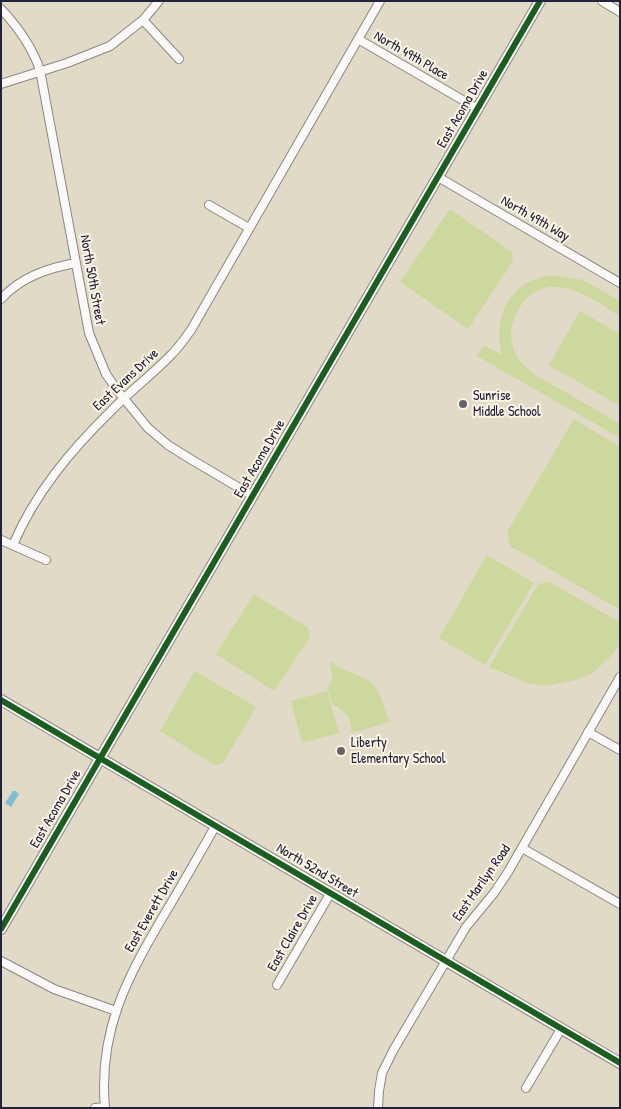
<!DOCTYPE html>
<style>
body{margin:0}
#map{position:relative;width:621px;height:1109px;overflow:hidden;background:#e1dac7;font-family:"Patrick Hand",sans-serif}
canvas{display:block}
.frame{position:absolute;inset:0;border:2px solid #22223b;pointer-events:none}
</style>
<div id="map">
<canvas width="621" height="1109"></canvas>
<div class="frame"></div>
</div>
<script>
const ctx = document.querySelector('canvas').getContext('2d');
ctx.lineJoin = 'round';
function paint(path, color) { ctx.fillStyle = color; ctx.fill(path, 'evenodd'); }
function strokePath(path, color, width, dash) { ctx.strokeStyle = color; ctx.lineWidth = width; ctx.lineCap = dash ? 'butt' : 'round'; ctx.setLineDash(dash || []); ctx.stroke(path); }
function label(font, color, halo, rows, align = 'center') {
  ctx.font = font + ' "Patrick Hand",sans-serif'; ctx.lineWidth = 4; ctx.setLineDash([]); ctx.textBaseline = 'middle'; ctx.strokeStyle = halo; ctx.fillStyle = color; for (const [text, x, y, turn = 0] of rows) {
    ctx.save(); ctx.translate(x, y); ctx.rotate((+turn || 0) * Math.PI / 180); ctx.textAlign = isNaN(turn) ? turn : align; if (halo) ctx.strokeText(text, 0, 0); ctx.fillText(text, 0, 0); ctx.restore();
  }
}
paint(new Path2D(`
 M450 209 512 252 513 261 468 329 400 282Z
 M551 275 583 280 620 301V316C601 305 581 289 558 287 523 284 499 329 518 358 528 374 548 382 564 391 582 402 601 413 620 424V438L477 356 484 345 502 355C492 317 510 281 551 275Z
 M580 311 620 334V406L549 365Z
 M574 419 620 447V610L510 546 507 532Z
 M487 555 534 583 485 665 439 638Z
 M549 582 620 622V645L607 660 591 674 575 680 545 686 527 683 489 667 538 584Z
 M254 594 308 628 310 637 274 691 216 654Z
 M332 662C344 674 369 675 376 688 382 698 385 711 389 722L352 733C350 714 347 714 332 704L327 687C336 681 331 672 330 663Z
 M195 671 256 707 223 763 215 765 160 731Z
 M327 691 339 733 302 743 291 701Z`), '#ccd89e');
paint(new Path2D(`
 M13 791H16L19 794 11 807 5 803Z`), '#80bdd0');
const minor = new Path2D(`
 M602 1 620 12
 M1 9C18 27 32 47 40 70L89 333 106 374 117 390 148 428 168 445 192 460 253 496
 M143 20 179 59
 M358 39 478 109
 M1 84 67 63 110 46 143 20 159 1
 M438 177 620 283
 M209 205 249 228
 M1 299C21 277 48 268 76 263
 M1 540 46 560
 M13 545C35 493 71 450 111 411 130 391 153 374 172 354 179 347 185 338 191 330L380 1
 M588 732 620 750
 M522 848 620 904
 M1 961 54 989 116 1011
 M277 985 330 894
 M526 1088 561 1029
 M95 1108 105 1107
 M105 1108C98 1031 127 978 164 915 182 885 199 855 216 825
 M378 1108 379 1091 382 1073 394 1049 466 927 494 893 508 872 620 677`);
const tertiary = new Path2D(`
 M1 700 620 1063
 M1 929 540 1`);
strokePath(minor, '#8b8782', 10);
strokePath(tertiary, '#8b8782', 12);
strokePath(minor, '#faf9f7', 8);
strokePath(tertiary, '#faf9f7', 10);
strokePath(new Path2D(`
 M1 700 620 1063
 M1 929 540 1`), '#1b5e20', 6);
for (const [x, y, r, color] of [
 [463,404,5,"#65626c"],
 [341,751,5,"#65626c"]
]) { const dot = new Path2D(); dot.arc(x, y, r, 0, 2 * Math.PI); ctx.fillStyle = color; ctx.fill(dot); strokePath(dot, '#fcf5e5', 2); }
label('14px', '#22223b', '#fcf5e5', [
 ["North 49th Place",411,56,30],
 ["East Acoma Drive",463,109,-60],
 ["North 49th Way",535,219,30],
 ["North 50th Street",92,280,80],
 ["East Evans Drive",126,380,-43],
 ["East Acoma Drive",260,459,-60],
 ["East Acoma Drive",56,809,-60],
 ["North 52nd Street",317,871,31],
 ["East Marilyn Road",482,883,-55],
 ["East Everett Drive",152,911,-60],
 ["East Claire Drive",293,933,-60]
]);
label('14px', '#22223b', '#fcf5e5', [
 ["Sunrise",473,396],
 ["Middle School",473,412],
 ["Liberty",351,743],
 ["Elementary School",351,759]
], 'left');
</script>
